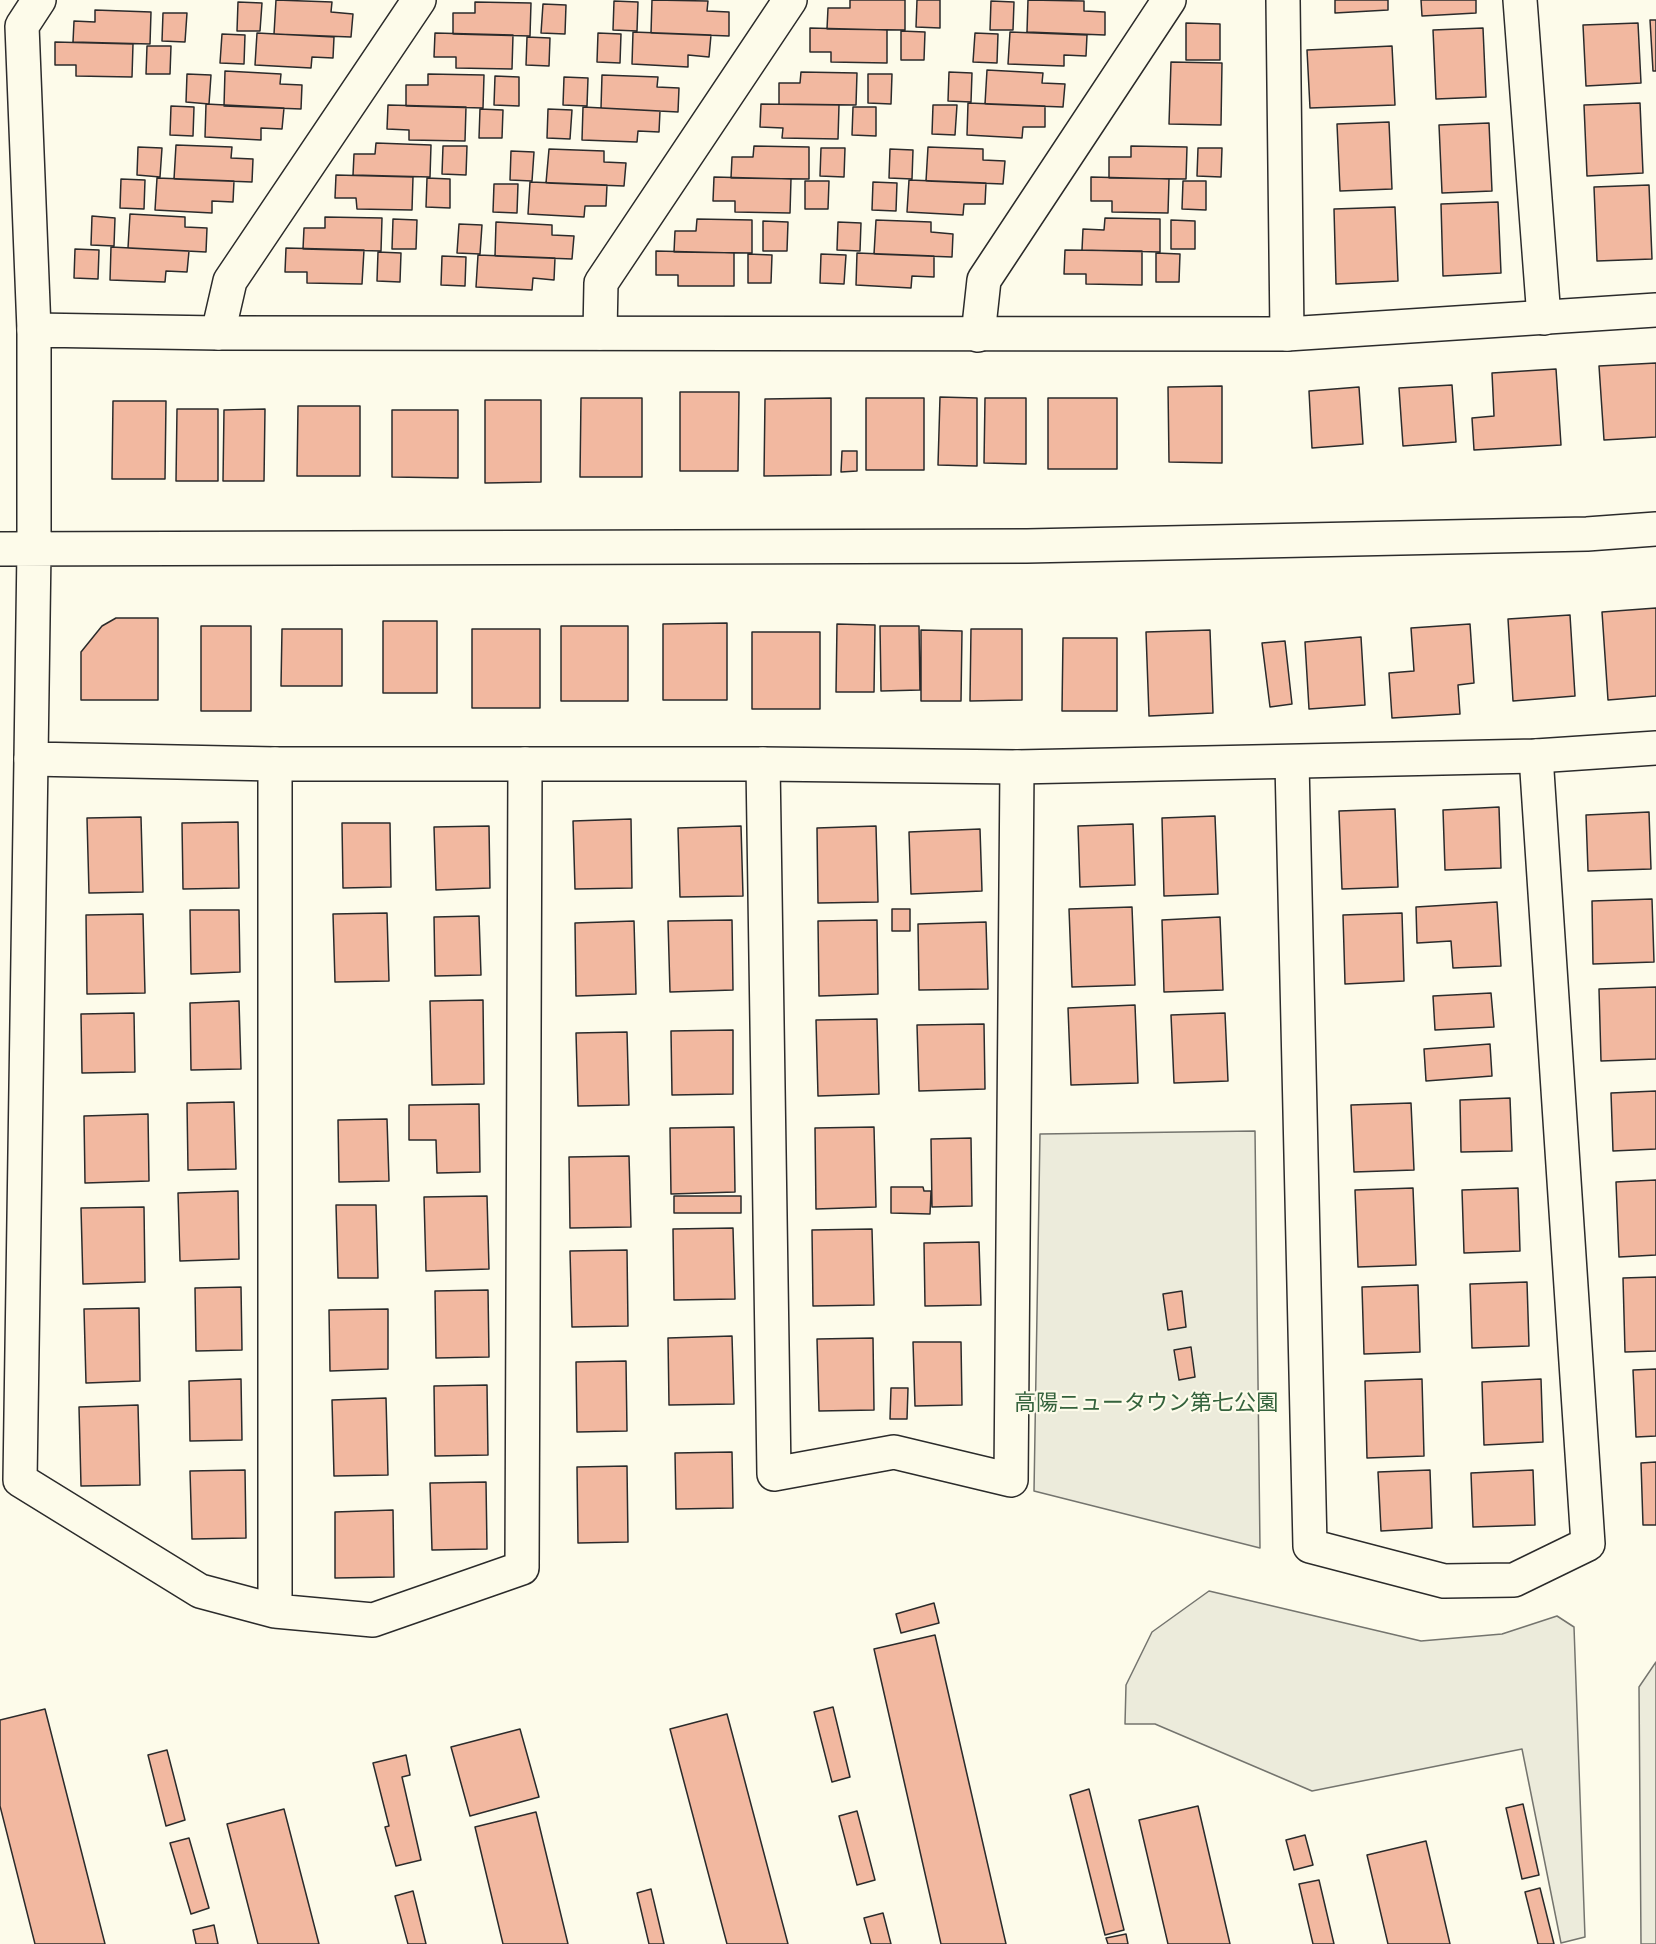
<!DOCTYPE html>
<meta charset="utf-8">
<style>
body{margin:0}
canvas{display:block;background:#fdfbea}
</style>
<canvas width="1656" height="1944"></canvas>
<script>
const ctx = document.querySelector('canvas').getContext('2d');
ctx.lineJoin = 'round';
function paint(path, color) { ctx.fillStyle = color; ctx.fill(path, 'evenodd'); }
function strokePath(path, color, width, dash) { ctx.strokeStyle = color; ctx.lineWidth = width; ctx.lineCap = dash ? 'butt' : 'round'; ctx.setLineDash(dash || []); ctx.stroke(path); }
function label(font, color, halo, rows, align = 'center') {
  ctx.font = font + ' Figtree,"Noto Sans JP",sans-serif'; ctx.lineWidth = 4.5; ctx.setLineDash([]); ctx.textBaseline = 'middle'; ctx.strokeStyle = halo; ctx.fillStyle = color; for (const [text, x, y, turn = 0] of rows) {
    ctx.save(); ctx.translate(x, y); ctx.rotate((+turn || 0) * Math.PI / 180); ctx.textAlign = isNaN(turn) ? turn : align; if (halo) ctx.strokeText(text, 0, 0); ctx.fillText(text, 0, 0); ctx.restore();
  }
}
const green = new Path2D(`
 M1255 1131 1260 1548 1034 1491 1040 1134Z
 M1209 1591 1421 1641 1502 1634 1557 1616 1574 1627 1585 1937 1561 1943 1522 1749 1312 1791 1155 1724H1125L1126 1685 1152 1632Z
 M1656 1662V1944H1641L1639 1687Z`);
paint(green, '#ecebdb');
strokePath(green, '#74746e', 1.5);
const building = new Path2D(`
 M276 0 332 2 331 12 353 14 351 37 274 34Z
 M652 0 708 1 707 11 729 12V36L651 33Z
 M850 0H905V30L827 29 828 8H850Z
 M917 0H940V28L916 27Z
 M1028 0 1084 1V11L1105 12V35L1027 32Z
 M1335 0H1388V10L1335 13Z
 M1421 0H1476V13L1422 16Z
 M614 1 638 2 637 31 613 30Z
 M991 1 1014 2 1013 30H990Z
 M238 2 262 3 260 31H237Z
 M475 2 531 3 530 36 453 34V13H475Z
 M543 4 566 5 565 34 541 33Z
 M95 10 151 12 150 44 73 42 74 21 95 22Z
 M163 13H187L185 42 162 41Z
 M1650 20H1656V71H1653Z
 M1186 23 1220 24V60H1186Z
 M1638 23 1641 83 1586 86 1583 25Z
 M810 28 887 30V63L831 62V52H810Z
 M1483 28 1486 97 1436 99 1433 30Z
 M901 31 925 32 924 60H901Z
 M633 32 711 35 709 57 688 55V67L632 64Z
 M1010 32 1087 35 1086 56 1064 55V66L1008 64Z
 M257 33 334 37 333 58 312 57 311 68 255 65Z
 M435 33 513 35 512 69 456 68V57H434Z
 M598 33 621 34 620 63 597 62Z
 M975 33 998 34 997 63 973 62Z
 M222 34 245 35 244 64 220 63Z
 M527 37 550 38 549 66 526 65Z
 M55 42 133 44 132 77 76 76V65H55Z
 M147 46H171L170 74H146Z
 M1392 46 1395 105 1310 108 1307 50Z
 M1171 62 1222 63 1221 125 1169 124Z
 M987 70 1043 73 1042 83 1065 84 1063 107 985 104Z
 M225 71 281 74 280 84 302 85 301 109 224 106Z
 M801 72 857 73 856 105 779 104V83H800Z
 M949 72 972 73 971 102 948 101Z
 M187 74 211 75 209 104 186 102Z
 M428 74 484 75 483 108 406 106V85H428Z
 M868 74H892L891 104 868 103Z
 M602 75 658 77 657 87 679 88 678 112 601 108Z
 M495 76 519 77V106L494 105Z
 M564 77 588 78 587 106 563 105Z
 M968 103 1045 106V127H1023L1022 138 967 135Z
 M1640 103 1643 173 1587 176 1584 105Z
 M206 104 284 108 282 129 261 128V140L205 137Z
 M761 104 839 105 838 139 782 138 783 128 760 127Z
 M388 105 466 107 465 141 409 140V130L387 129Z
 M933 105H957L955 135 932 134Z
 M171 106 194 107 193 136 170 135Z
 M583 107 660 111 659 132 638 131 637 142 582 140Z
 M853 107H876V136L852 135Z
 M480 109 503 110 502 138H479Z
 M548 109 572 110 570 139 547 138Z
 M1389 122 1392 189 1340 191 1337 124Z
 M1489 123 1492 191 1442 193 1439 125Z
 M376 143 431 145 430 177 353 175 354 154H375Z
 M176 145 232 147 231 158 253 159 252 182 174 179Z
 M443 146H467L466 175 442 174Z
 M754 146 809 147V179L731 178 732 157H753Z
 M1131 146 1187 147 1186 179 1109 178V157H1131Z
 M138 147 162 148 160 177 137 175Z
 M928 147 983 149V160L1005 161 1003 184 926 181Z
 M821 148H845L844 177 820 176Z
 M1198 148H1222L1221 177 1197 176Z
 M549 149 604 151V162L626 163 624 186 546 183Z
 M890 149 913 150 912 179 889 178Z
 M511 151 534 152 532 181 510 180Z
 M336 175 413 177 412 210 357 209 356 198H335Z
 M714 177 791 179 790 213 735 212V201H713Z
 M1091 177 1169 179 1168 213 1112 212V201H1091Z
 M157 178 234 181 233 202 212 201V213L155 210Z
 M427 178 450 179V208L426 207Z
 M121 179 145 180 144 209 120 208Z
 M909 180 986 183 985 204H964L963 215 907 212Z
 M805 181H829L828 209H805Z
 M1183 181H1206V210L1182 209Z
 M530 182 607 185 606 206H585L584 217 528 214Z
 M873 182 897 183 896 211 872 210Z
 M494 184H518L517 213 493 212Z
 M1649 185 1652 259 1597 261 1594 187Z
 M1498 202 1501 273 1443 276 1441 204Z
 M1395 207 1398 281 1336 284 1334 209Z
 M130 214 185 217V227L207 228 206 252 128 248Z
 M92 216 115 218 114 246 91 245Z
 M325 217 382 218 381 251 303 249 304 228H325Z
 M1105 218 1160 219V252L1082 250 1083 229 1104 230Z
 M393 219 417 220 416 249H392Z
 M697 219 752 220V253L674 252 675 231H696Z
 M876 220 931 222V232L953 234 952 257 874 254Z
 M1171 220 1195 221V249H1171Z
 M763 221 788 222 787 251H763Z
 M496 222 552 225V235L574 236 572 259 495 256Z
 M838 222 861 223 860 251 837 250Z
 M459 224 482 225 480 254 457 253Z
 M111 247 189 251 187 272 166 271 165 282 110 280Z
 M286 248 364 250 362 284 307 283V272H285Z
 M75 249 99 250 98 279 74 278Z
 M1065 250 1142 251V285L1086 284V274H1064Z
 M656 251 734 253V286H678V275H656Z
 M378 252 401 253 400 282 377 281Z
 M857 253 934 256V277L912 276 911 288 856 285Z
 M1156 253 1180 254 1179 282H1156Z
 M748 254 772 255 771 283H748Z
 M821 254 846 255 844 284 820 283Z
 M478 255 555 258 554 280 533 278 532 290 476 287Z
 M442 256 466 257 465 286 441 285Z
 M1656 363V437L1604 440 1599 366Z
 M1556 369 1561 445 1474 450 1472 418 1494 416 1492 373Z
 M1452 385 1456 442 1403 446 1399 388Z
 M1222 386V463L1169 462 1168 387Z
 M1359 387 1363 444 1312 448 1309 391Z
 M680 392H739L738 471H680Z
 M940 397 977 398V466L938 465Z
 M581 398H642V477H580Z
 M831 398V475L764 476 765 399Z
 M866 398H924V470H866Z
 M985 398H1026V464L984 463Z
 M1048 398H1117V469H1048Z
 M485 400H541V482L485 483Z
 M113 401H166L165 479H112Z
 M298 406H360V476H297Z
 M177 409H218V481H176Z
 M265 409 264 481H223L224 410Z
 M392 410H458V478L392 477Z
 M842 451H857V471L841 472Z
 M1656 608V696L1608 700 1602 612Z
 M1570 615 1575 696 1513 701 1508 619Z
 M116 618H158V700H81V652L102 626Z
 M383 621H437V693H383Z
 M727 623V700H663V624Z
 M837 624 875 625 874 692H836Z
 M1470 624 1474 683 1458 685 1460 714 1392 718 1389 673 1414 671 1411 628Z
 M201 626H251V711H201Z
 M561 626H628V701H561Z
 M880 626H919L920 690 881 691Z
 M282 629H342V686H281Z
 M472 629H540V708H472Z
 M971 629H1022V700L970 701Z
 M921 630 962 631 961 701H921Z
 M1210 630 1213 713 1149 716 1146 632Z
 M752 632H820V709H752Z
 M1361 637 1365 705 1309 709 1305 642Z
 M1063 638H1117V711H1062Z
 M1285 641 1292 704 1270 707 1262 643Z
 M1499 807 1501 868 1445 870 1443 810Z
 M1395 809 1398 887 1342 889 1339 811Z
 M1649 812 1651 869 1588 871 1586 815Z
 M1215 816 1218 894 1164 896 1162 818Z
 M141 817 143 892 89 893 87 818Z
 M631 819 632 888 575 889 573 821Z
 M238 822 239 888 183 889 182 823Z
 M342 823H390L391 887 343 888Z
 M1133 824 1135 885 1080 887 1078 826Z
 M489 826 490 888 436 890 434 827Z
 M741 826 743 896 680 897 678 828Z
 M876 826 878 902 818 903 817 828Z
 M980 829 982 891 911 894 909 832Z
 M1652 899 1654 962 1593 964 1592 901Z
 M1497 902 1501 966 1453 968 1451 941 1417 943 1416 907Z
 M1132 907 1135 985 1072 987 1069 909Z
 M892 909H910V931H892Z
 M190 910H239L240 972 191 974Z
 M387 913 389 981 335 982 333 914Z
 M1402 913 1404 981 1345 984 1343 915Z
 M143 914 145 993 87 994 86 915Z
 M479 916 481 975 435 976 434 917Z
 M1220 917 1223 990 1164 992 1162 920Z
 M732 920 733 990 670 992 668 921Z
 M877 920 878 994 819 996 818 921Z
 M634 921 636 994 576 996 575 923Z
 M986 922 988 989 919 990 918 924Z
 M1656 987V1059L1601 1061 1599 989Z
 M1491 993 1494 1027 1435 1030 1433 996Z
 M483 1000 484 1084 432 1085 430 1001Z
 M239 1001 241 1069 191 1070 190 1003Z
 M1135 1005 1138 1083 1071 1085 1068 1008Z
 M134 1013 135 1072 82 1073 81 1014Z
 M1225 1013 1228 1081 1174 1083 1171 1015Z
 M877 1019 879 1094 818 1096 816 1020Z
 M984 1024 985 1089 919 1091 917 1025Z
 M733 1030V1094L672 1095 671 1031Z
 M627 1032 629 1105 578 1106 576 1033Z
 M1490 1044 1492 1076 1426 1081 1424 1049Z
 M1656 1091V1149L1613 1151 1611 1093Z
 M1510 1098 1512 1151 1461 1152 1460 1100Z
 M234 1102 236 1169 188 1170 187 1103Z
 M1411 1103 1414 1170 1354 1172 1351 1105Z
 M479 1104 480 1172 437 1173 436 1140H409V1105Z
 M148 1114 149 1181 85 1183 84 1116Z
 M387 1119 389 1181 339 1182 338 1120Z
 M734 1127 735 1192 671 1194 670 1128Z
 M874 1127 876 1207 816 1209 815 1128Z
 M971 1138 972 1206 932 1207 931 1139Z
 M629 1156 631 1227 570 1228 569 1157Z
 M1656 1180V1255L1619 1257 1616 1182Z
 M891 1187H923L924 1191H931L930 1214 891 1213Z
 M1413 1188 1416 1265 1358 1267 1355 1190Z
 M1518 1188 1520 1251 1464 1253 1462 1190Z
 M238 1191 239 1259 180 1261 178 1193Z
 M487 1196 489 1269 426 1271 424 1197Z
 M674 1196H741V1213H674Z
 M336 1205H376L378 1278H338Z
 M144 1207 145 1282 83 1284 81 1208Z
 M733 1228 735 1299 674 1300 673 1229Z
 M872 1229 874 1305 813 1306 812 1230Z
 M979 1242 981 1305 925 1306 924 1243Z
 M627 1250 628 1326 572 1327 570 1251Z
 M1656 1277V1351L1625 1352 1623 1278Z
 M1527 1282 1529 1346 1472 1348 1470 1284Z
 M1418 1285 1420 1352 1364 1354 1362 1287Z
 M241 1287 242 1350 196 1351 195 1288Z
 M488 1290 489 1357 436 1358 435 1291Z
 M1182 1291 1186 1327 1168 1330 1163 1294Z
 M139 1308 140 1381 86 1383 84 1309Z
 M388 1309V1369L330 1371 329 1310Z
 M732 1336 734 1404 669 1405 668 1338Z
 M873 1338 874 1410 819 1411 817 1339Z
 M913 1342H961L962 1405 915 1406Z
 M1191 1347 1195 1377 1179 1380 1174 1350Z
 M626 1361 627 1431 577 1432 576 1362Z
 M1656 1369V1436L1636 1437 1633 1370Z
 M241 1379 242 1440 190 1441 189 1381Z
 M1422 1379 1424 1456 1367 1458 1365 1381Z
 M1541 1379 1543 1442 1484 1445 1482 1382Z
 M487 1385 488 1455 435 1456 434 1386Z
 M891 1388H908L907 1419H890Z
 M386 1398 388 1475 334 1476 332 1400Z
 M138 1405 140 1485 81 1486 79 1407Z
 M732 1452 733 1508 676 1509 675 1453Z
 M1656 1462V1525H1643L1641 1463Z
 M627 1466 628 1542 578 1543 577 1467Z
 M245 1470 246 1538 192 1539 190 1471Z
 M1430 1470 1432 1528 1381 1531 1378 1472Z
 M1533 1470 1535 1525 1473 1527 1471 1473Z
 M486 1482 487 1549 432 1550 430 1483Z
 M393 1510 394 1577 335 1578V1512Z
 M934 1603 939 1623 901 1633 896 1614Z
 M935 1635 1006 1944H941L874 1649Z
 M833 1707 850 1777 832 1782 814 1712Z
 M45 1709 105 1944H35L0 1806V1720Z
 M727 1714 788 1944H727L670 1729Z
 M520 1729 539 1797 470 1816 451 1747Z
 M167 1750 185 1820 166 1826 148 1755Z
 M406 1755 410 1775 402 1777 421 1860 396 1866 385 1827 389 1826 373 1763Z
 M1089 1789 1124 1930 1105 1935 1070 1795Z
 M1523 1804 1539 1875 1522 1879 1506 1808Z
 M1198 1806 1230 1944H1168L1139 1820Z
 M284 1809 319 1944H258L227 1824Z
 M857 1811 875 1880 857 1885 839 1816Z
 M536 1812 568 1944H503L475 1827Z
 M1305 1835 1313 1865 1294 1870 1286 1840Z
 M189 1838 209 1908 191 1914 170 1843Z
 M1426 1841 1450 1944H1388L1367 1855Z
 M1319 1880 1334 1944H1313L1299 1884Z
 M1540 1888 1554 1944H1538L1525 1892Z
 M651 1889 664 1944H649L637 1893Z
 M413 1891 426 1944H408L395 1896Z
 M883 1913 891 1944H871L864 1918Z
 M214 1925 218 1944H196L193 1930Z
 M1126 1934 1128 1944H1108L1106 1938Z`);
paint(building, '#f2b8a0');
strokePath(building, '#2b2b2b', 1.5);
const minor = new Path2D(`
 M1283 0 1287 334
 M1520 0 1544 318
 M34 330 22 26 39 0
 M218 333 230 281 419 0
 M600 333 601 283 790 0
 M978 335 984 280 1169 0
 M31 759 20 1480 200 1591 275 1611 373 1620 522 1568 525 764
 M1292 763 1310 1546 1444 1581 1514 1580 1588 1544 1536 756
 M275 764V1611
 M763 764 774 1474 894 1452 1011 1480 1017 767`);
const tertiary = new Path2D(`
 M1656 310 1287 334 218 333 34 330V549L31 759 275 764H763L1017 767 1536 756 1656 748
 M0 549 1027 546 1587 534 1656 529`);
strokePath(minor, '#2b2b2b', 36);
strokePath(tertiary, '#2b2b2b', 36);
strokePath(minor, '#fdfbea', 33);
strokePath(tertiary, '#fdfbea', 33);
label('22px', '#34623c', '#fdfbea', [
 ["高陽ニュータウン第七公園",1146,1404]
]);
</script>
